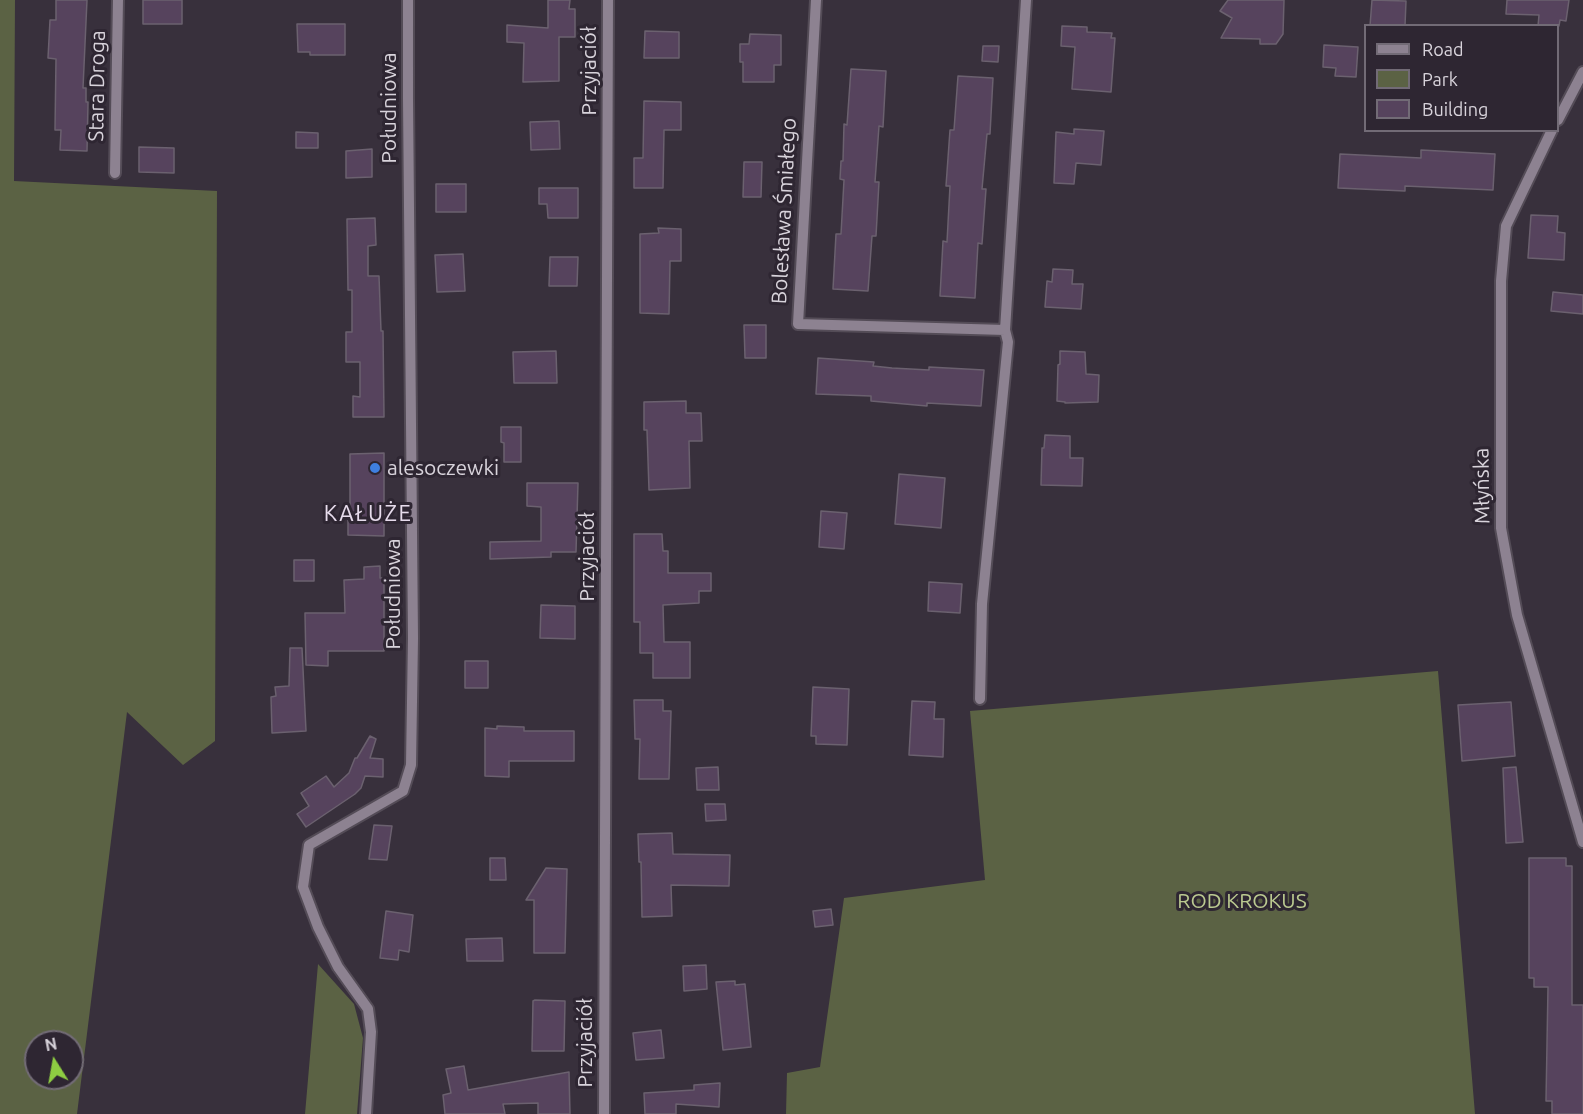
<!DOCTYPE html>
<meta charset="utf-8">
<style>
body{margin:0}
#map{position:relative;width:1583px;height:1114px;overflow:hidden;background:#38303c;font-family:Ubuntu,sans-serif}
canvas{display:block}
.legend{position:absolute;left:1364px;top:24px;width:195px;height:108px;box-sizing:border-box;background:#2e2632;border:2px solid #726b76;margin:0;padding:8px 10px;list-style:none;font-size:18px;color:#d8d3db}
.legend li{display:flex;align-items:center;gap:12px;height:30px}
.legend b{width:30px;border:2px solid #726b76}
.north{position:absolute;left:24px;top:1030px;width:60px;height:60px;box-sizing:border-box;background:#2e2632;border:2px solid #726b76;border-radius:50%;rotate:349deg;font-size:16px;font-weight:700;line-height:24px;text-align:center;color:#d8d3db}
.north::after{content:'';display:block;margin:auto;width:21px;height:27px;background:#8ecd42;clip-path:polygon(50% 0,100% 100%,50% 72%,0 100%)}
</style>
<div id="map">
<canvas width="1583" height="1114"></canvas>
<ul class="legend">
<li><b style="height:8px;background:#8d8291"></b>Road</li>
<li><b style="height:16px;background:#5b6244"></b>Park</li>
<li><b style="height:16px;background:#56435d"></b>Building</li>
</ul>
<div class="north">N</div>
</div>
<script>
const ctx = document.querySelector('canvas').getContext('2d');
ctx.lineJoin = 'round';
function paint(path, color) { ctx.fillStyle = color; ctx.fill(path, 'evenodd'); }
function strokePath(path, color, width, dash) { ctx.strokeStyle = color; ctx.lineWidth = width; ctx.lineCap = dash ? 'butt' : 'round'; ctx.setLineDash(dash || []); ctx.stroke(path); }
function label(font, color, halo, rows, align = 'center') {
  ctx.font = font + ' Ubuntu,sans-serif'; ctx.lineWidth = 6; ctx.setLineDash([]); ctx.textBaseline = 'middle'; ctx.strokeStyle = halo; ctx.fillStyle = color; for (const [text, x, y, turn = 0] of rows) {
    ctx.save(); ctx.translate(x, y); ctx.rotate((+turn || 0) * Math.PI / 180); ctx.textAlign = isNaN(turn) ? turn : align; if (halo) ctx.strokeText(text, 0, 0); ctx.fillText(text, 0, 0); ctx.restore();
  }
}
paint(new Path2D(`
 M0 0H15L14 181 217 191 215 741 183 765 127 712 77 1114H0ZM36 1042H72V1078H36Z
 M1438 671 1475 1114H786L787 1073 820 1067 844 898 985 880 970 711Z
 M318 964 354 1004 363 1038 357 1114H305Z`), '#5b6244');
const building = new Path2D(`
 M56 0H87L83 88H86V102H88L87 151 60 150 61 130H55L56 59 48 58 50 20H56Z
 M143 0H182V24H143Z
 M548 0H570L569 9H575V37H559V81L523 82 524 43 507 42V25L548 28Z
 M1228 0H1284L1283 34 1276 44H1260V39L1221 38 1232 18 1220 11Z
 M1372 0 1406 1 1405 26H1370Z
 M1507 0H1569L1566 21 1560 20 1559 26H1538L1539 15 1506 14Z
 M297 24H345V55H310V52H298Z
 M1062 26 1087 27V32L1112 33 1111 38H1115L1111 92 1072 89 1075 47 1061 46Z
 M645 31 679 32V58H644Z
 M750 34 781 35V65H774V82H743V62H740V44H749Z
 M1324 45 1358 47 1356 77 1335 76 1336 68 1323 67Z
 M983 46H999L998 62 982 61Z
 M851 69 886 71 883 127 879 126 875 182H879L876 236H872L868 291 833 289 836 234H841L844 180 840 179 841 161H843L844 124 847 125Z
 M958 76 993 78 990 134H987L982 189H986L982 244 978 243 975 298 940 296 943 241 947 242 950 186H946L950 130H954Z
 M644 101 681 102V130H664L663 188H634V158H643Z
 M559 121 560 149 531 150 530 122Z
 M1074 129 1104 131 1101 165 1076 163 1074 184 1054 183 1056 132 1074 134Z
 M296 132 318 133V148H296Z
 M139 147 174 148V173L139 172Z
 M372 149V177L346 178V151Z
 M1421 150 1495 154 1493 190 1405 186V191L1338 188 1340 154 1421 158Z
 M744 162H762L761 197H743Z
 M436 184H466V212H436Z
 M539 188H578V218H548L547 204H539Z
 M1531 215 1558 216 1557 232 1565 233 1564 260 1528 258Z
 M375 218 376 245 368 246V276H379L381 331H383L384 417H353V396L360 397V362H346V332H352V290H348L347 219Z
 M658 228 681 229V261H670L669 314 640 313V234L659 233Z
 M463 254 465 291 437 292 435 255Z
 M550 257H578L577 286H549Z
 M1053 269 1073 270 1072 284H1083L1081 309 1045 307 1047 281 1052 282Z
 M1553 292 1583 295V314L1551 311Z
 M744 325H766V358H745Z
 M556 351 557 383H514L513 352Z
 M1060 351 1085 352 1086 374 1099 375 1098 402 1065 403V402L1057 401 1058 365 1060 364Z
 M818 358 874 362 873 366 892 368 929 370V367L984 370 981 406 927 403V406L871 401V396L816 394Z
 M686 401V413H701L702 441H689L690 488 649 490 647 430H644V402Z
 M501 427H521V462H504V443L501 442Z
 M1045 435 1070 436V458H1083L1082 486 1041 485 1042 448H1044Z
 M384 453V536L348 535V509H350V454Z
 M899 474 945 478 941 528 895 524Z
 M527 483H578L576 552H551V557L490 559V542L541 541V507L527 506Z
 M821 511 847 513 844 549 819 547Z
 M634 534H662L663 551H668V573H711V591H699V603L663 605 664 642H690V678H653V653H640V622H634Z
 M294 560H314V581H294Z
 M380 566V578H384V651H328V666L306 665 305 613H345L344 580 364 579V567Z
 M929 582 962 584 960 613 928 611Z
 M541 605 575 606V639L540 638Z
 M290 648H302L306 731 272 733 271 697 276 696 275 687 289 686Z
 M465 661H488V688H465Z
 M813 687 849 689 847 745 816 744V736H811Z
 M634 700H663V711H671L669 779H639L640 739H635Z
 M912 701 935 702 934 719H944L943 757 909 755Z
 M1511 702 1515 756 1462 761 1458 705Z
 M497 726 524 727V731H574V761H509V777L485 776V728L497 729Z
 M370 736 376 739 370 758 383 759V777L365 776 361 788 355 794 306 827 297 814 309 806 301 793 326 776 334 787 349 773 355 758H357Z
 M718 767 719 790H697L696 768Z
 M1516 767 1523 842 1506 843 1503 768Z
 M705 804H725L726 820 706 821Z
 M374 825 392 826 387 860 369 859Z
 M672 833 673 854 730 855 729 886 671 885 672 916 642 917 641 862H639L638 834Z
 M490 858H505L506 880H490Z
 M1529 858H1566V866H1572V1005H1583V1114H1552V1101H1546L1548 987H1534V978H1529Z
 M546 868 567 869 565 953H534V900H526Z
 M831 909 833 925 815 927 813 911Z
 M386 911 413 915 409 952 399 950 398 960 380 958Z
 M502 938 503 961H467L466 939Z
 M706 965 707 989 684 991 683 966Z
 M735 981V985L745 984 751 1047 723 1050 716 982Z
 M535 1000 565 1001 564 1051H532L533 1001Z
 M661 1030 664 1058 636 1060 633 1033Z
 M464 1066 468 1090 569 1072 570 1114H538V1103L503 1104 505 1114H445L443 1095 451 1093 446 1069Z
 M720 1083 719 1107 676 1104V1114H645L644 1093 694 1090V1085Z`);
paint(building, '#56435d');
strokePath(building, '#6b616f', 1.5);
const minor = new Path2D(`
 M816 0 798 324 1005 330
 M1558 120 1583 72
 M1552 130 1506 226 1501 281V528L1517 615 1583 842
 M115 173 118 0
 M980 699 982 604 1008 342 1005 330 1026 0
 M366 1114 371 1032 368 1009 338 967 318 927 303 887 309 845 403 791 411 765 413 638 408 99V0
 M604 1114 608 0`);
strokePath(minor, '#544c57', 14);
strokePath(minor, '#8d8291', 10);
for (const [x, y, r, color] of [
 [375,468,6,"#3f7fe0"]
]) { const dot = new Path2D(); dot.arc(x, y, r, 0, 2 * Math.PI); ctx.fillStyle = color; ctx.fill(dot); strokePath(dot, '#2e2632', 2); }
label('21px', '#d8d3db', '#2e2632', [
 ["Przyjaciół",589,71,-90],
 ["Stara Droga",97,86,-89],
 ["Południowa",389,108,-90],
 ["Bolesława Śmiałego",784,211,-87],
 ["Młyńska",1482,486,-91],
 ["Przyjaciół",587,557,-90],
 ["Południowa",393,594,-90],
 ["Przyjaciół",585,1043,-90]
]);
label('21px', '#d8d3db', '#2e2632', [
 ["alesoczewki",387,468]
], 'left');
label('21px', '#bbca90', '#2e2632', [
 ["ROD KROKUS",1242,901]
]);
ctx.letterSpacing = '1.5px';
label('22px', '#e7dcec', '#2e2632', [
 ["KAŁUŻE",368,514]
]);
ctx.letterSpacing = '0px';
</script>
